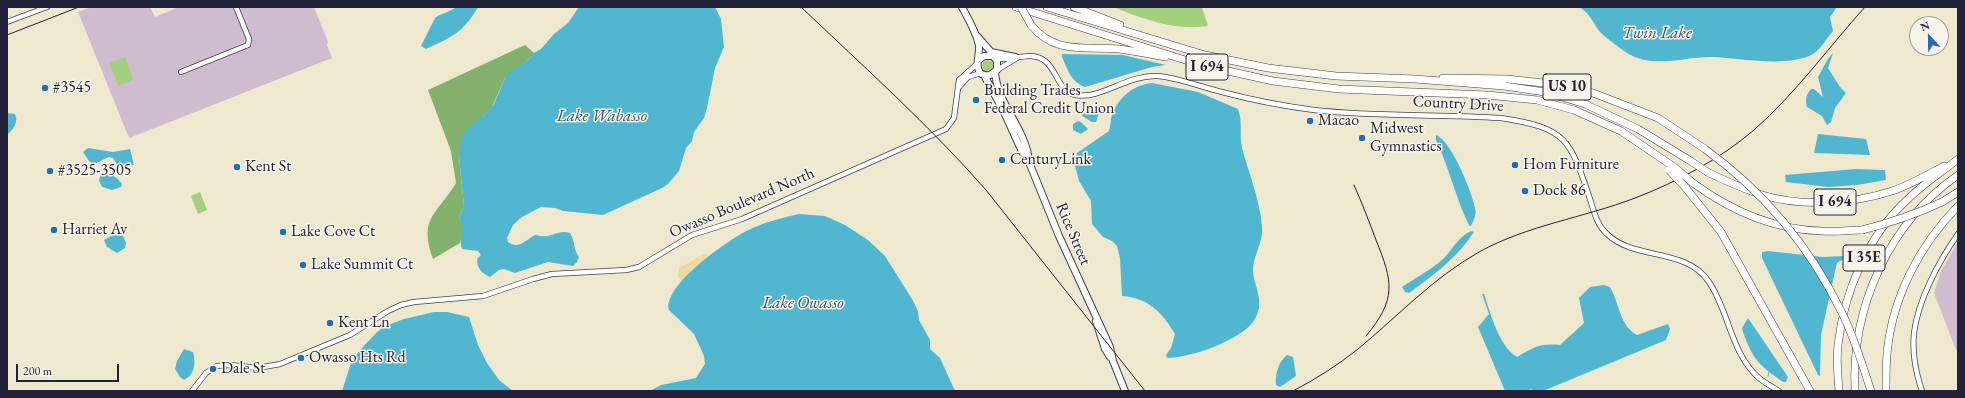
<!DOCTYPE html>
<style>
body{margin:0}
#map{position:relative;width:1965px;height:398px;overflow:hidden;background:#eee8cf;font-family:"EB Garamond",serif}
canvas{display:block}
.frame{position:absolute;inset:0;border:8px solid #22223b;pointer-events:none}
.north{position:absolute;left:1909px;top:16px;width:40px;height:40px;box-sizing:border-box;background:#f7f3e8;border:1px solid #a29fa3;border-radius:50%;rotate:338deg;font-size:11px;font-weight:700;line-height:16px;text-align:center;color:#22223b}
.north::after{content:'';display:block;margin:auto;width:14px;height:18px;background:#1f6fb2;clip-path:polygon(50% 0,100% 100%,50% 72%,0 100%)}
.scale{position:absolute;left:16px;top:364px;width:103px;height:18px;box-sizing:border-box;border:2px solid #22223b;border-top:0;padding-left:5px;font-size:12px;line-height:14px;white-space:nowrap;color:#22223b;-webkit-text-stroke:3px #f7f3e8;paint-order:stroke}
</style>
<div id="map">
<canvas width="1965" height="398"></canvas>
<div class="frame"></div>
<div class="north">N</div>
<div class="scale">200 m</div>
</div>
<script>
const ctx = document.querySelector('canvas').getContext('2d');
ctx.lineJoin = 'round';
function paint(path, color) { ctx.fillStyle = color; ctx.fill(path, 'evenodd'); }
function strokePath(path, color, width, dash) { ctx.strokeStyle = color; ctx.lineWidth = width; ctx.lineCap = dash ? 'butt' : 'round'; ctx.setLineDash(dash || []); ctx.stroke(path); }
function label(font, color, halo, rows, align = 'center') {
  ctx.font = font + ' "EB Garamond",serif'; ctx.lineWidth = 3; ctx.setLineDash([]); ctx.textBaseline = 'middle'; ctx.strokeStyle = halo; ctx.fillStyle = color; for (const [text, x, y, turn = 0] of rows) {
    ctx.save(); ctx.translate(x, y); ctx.rotate((+turn || 0) * Math.PI / 180); ctx.textAlign = isNaN(turn) ? turn : align; if (halo) ctx.strokeText(text, 0, 0); ctx.fillText(text, 0, 0); ctx.restore();
  }
}
paint(new Path2D(`
 M92 7H150L155 17 179 7H314L328 42 327 45 332 58 129 138 78 12Z
 M1958 242V352H1957L1934 293 1941 271Z`), '#cfbdcf');
paint(new Path2D(`
 M1113 7H1202L1208 26C1173 31 1144 19 1113 7Z
 M125 57 133 78 131 81 120 85H118L109 63Z
 M982 66a6 6 0 1 1 12 0a6 6 0 1 1-12 0Z
 M200 192 207 210 198 214 191 196Z`), '#a4cf7c');
paint(new Path2D(`
 M525 45 534 53 528 60 505 78 492 107 483 116 459 156 464 207 459 217 464 228 460 243 433 259C418 217 437 215 456 183L451 151 428 90Z`), '#83b26c');
paint(new Path2D(`
 M704 254 710 256 682 281 677 275 679 272V268Z`), '#eeda9e');
paint(new Path2D(`
 M456 7H478C463 33 452 37 426 49L421 46 435 18C441 13 449 13 456 7Z
 M579 7H715L721 19 724 47 715 68 707 108 704 118 694 132 692 141 686 148 679 171 668 184 662 188 603 215 563 211 555 208 541 207 522 217 513 225 507 238 508 242C518 250 526 240 535 235 553 240 556 229 570 233 575 240 573 249 579 257L577 262 573 266 548 262 515 273 504 269 499 270 490 277C481 273 477 268 477 259L481 255 478 251 462 249C458 234 467 234 459 217L464 207 459 156 461 140 464 134 468 128 483 116 494 104 505 78 510 72 528 60 534 53 541 49 554 34 568 23Z
 M1579 7H1837L1830 17 1833 31C1827 38 1820 50 1813 54 1789 68 1740 58 1713 57 1686 56 1655 69 1629 54 1622 50 1606 38 1600 32 1592 22 1591 14 1579 7Z
 M1833 53 1828 68 1840 87 1846 93 1835 108 1831 122 1827 125 1822 116 1807 107C1805 99 1806 95 1811 89H1814L1823 97 1818 77C1823 69 1827 58 1833 53Z
 M1062 54 1123 55 1166 65 1152 67 1085 87C1071 82 1068 70 1062 57Z
 M1152 83 1198 92 1238 109C1243 122 1239 135 1242 148 1249 174 1260 200 1262 227 1264 242 1252 257 1253 272 1255 289 1265 301 1255 319 1243 340 1190 358 1167 358L1166 355 1171 348 1175 334C1162 312 1148 298 1122 296L1120 258 1117 246 1112 241 1103 237 1092 224 1091 201 1079 181 1074 162 1077 153 1109 131C1111 125 1110 121 1112 115 1119 97 1133 85 1152 83Z
 M1099 109 1100 110 1096 122H1092L1082 116 1084 113Z
 M7 113 15 114C19 122 13 130 7 135Z
 M1078 121 1081 122 1088 129 1081 134 1073 130V124Z
 M1818 134 1866 139 1870 155 1814 153Z
 M1436 135C1451 140 1472 192 1475 208 1477 213 1474 220 1471 226L1469 225C1457 201 1451 175 1440 149 1438 144 1435 141 1436 135Z
 M88 148 113 152 130 149 134 165H117L113 158 109 157 94 164 89 161 83 152Z
 M1856 169 1885 170 1886 180 1857 185 1828 187 1786 182 1785 175Z
 M107 173 117 178 122 184 121 187 112 190 102 187 99 180 101 174Z
 M799 214 825 216 845 225 868 240 885 256 912 299 918 311 919 320 930 340V349L940 358 955 391H650L661 385 696 378 705 364 704 356 694 334 669 310C662 285 734 235 755 227 769 221 785 217 799 214Z
 M1471 231 1474 232C1458 257 1433 276 1409 293L1405 292 1402 287C1415 278 1431 270 1443 259 1453 249 1458 237 1471 231Z
 M115 234 123 236 126 243 125 248 117 253 107 247 104 240Z
 M1768 251 1823 257 1845 256 1846 258 1837 263 1836 267 1821 335 1820 376 1818 375 1762 258V252Z
 M1603 285 1610 287C1620 304 1619 325 1637 335L1668 324 1670 329 1666 340 1543 391H1533L1531 389 1528 391H1505L1478 327 1489 314 1482 294H1484C1491 314 1498 345 1517 357 1534 347 1540 343 1560 345L1584 323 1579 298 1590 287Z
 M434 312H447L469 317 478 345 487 363 499 380 513 391H342L351 363 360 350 377 332 385 326 404 319Z
 M1748 318 1788 377 1786 382H1783C1759 365 1753 360 1743 332L1742 328Z
 M184 349 193 352C196 362 195 375 184 380L180 377 175 369 177 361Z
 M1287 355 1293 357 1296 376 1280 387 1276 385C1275 375 1278 362 1287 355Z`), '#51b7d0');
strokePath(new Path2D(`
 M1768 376 1769 372
 M1761 391 1762 388`), '#51b7d0', 1);
const minor = new Path2D(`
 M7 22 47 7
 M995 58C1012 63 1029 49 1045 61 1058 71 1058 92 1076 95 1100 100 1128 74 1158 76 1179 78 1201 87 1222 92 1252 100 1283 106 1314 110 1376 117 1439 114 1501 118 1567 128 1570 139 1590 199 1594 212 1597 225 1607 234 1635 261 1686 247 1709 282 1729 311 1731 354 1759 378 1765 383 1772 387 1779 391
 M997 70 1017 58
 M181 72 248 45 249 39 236 7
 M959 87 968 77 981 73
 M192 391 206 373 217 366 230 365 258 368 280 364 350 335 388 311 401 305 414 302 483 296 533 279 552 274 626 270 639 267 692 235 742 219 946 129 954 118 959 80 978 63
 M1922 391C1916 373 1912 352 1914 333 1918 300 1939 261 1958 234`);
const major = new Path2D(`
 M962 7C969 20 976 32 979 45 980 53 975 64 979 71 981 75 985 76 990 75L997 70V61L993 56H984L979 60
 M977 36 991 52 993 56
 M991 52 1015 57
 M995 72C997 104 1027 130 1029 162L1059 236 1110 347 1113 361 1125 391
 M984 75 1004 112 1024 156 1029 162
 M1096 321 1105 349 1110 357`);
const highway = new Path2D(`
 M1016 7 1201 65 1273 81 1339 89 1487 95 1537 100 1574 110 1621 131 1674 167
 M1047 7 1205 55 1268 68 1336 76 1415 79 1504 86 1545 92 1585 104 1638 129 1689 160
 M1074 7 1120 25
 M1031 25C1055 55 1085 46 1119 49 1134 51 1149 54 1165 57
 M1443 78 1507 79 1552 84 1593 93 1658 118 1705 149
 M1709 173C1726 181 1744 189 1762 195 1802 207 1852 204 1892 191 1910 185 1927 175 1944 166
 M1693 183C1730 210 1775 230 1822 231 1835 232 1849 230 1862 230
 M1685 187 1721 232 1810 391
 M1942 202 1958 192
 M1839 391C1838 376 1836 360 1838 345 1844 292 1868 235 1908 199 1923 184 1942 172 1958 159
 M1855 391C1851 307 1889 223 1958 175
 M1886 391C1886 379 1886 366 1887 354 1892 298 1919 246 1958 206`);
strokePath(minor, '#414051', 6);
strokePath(major, '#414051', 8);
strokePath(highway, '#414051', 8);
strokePath(minor, '#fff', 4.5);
strokePath(major, '#fff', 6);
strokePath(highway, '#fff', 7);
strokePath(new Path2D(`
 M801 7C864 67 929 125 986 190L1145 391
 M7 35 79 7
 M1354 185C1362 203 1369 221 1376 240 1393 282 1397 299 1366 336
 M1293 391C1316 379 1338 365 1358 349 1398 316 1433 278 1479 252 1528 225 1583 218 1635 198 1677 182 1720 159 1754 130 1796 93 1828 48 1865 7`), '#22223b', 1);
const highwayBridge = new Path2D(`
 M1021 7 1031 25
 M1705 149C1764 192 1809 245 1841 311 1854 336 1862 364 1871 391
 M1689 160 1709 173
 M1674 167 1693 183
 M1669 170 1685 187
 M1862 230C1890 223 1916 214 1942 202`);
strokePath(highwayBridge, '#414051', 8, []);
strokePath(highwayBridge, '#fff', 7);
for (const [x, y, r, color] of [
 [45,88,4,"#1f6fb2"],
 [976,100,4,"#1f6fb2"],
 [1310,121,4,"#1f6fb2"],
 [1362,138,4,"#1f6fb2"],
 [1002,160,4,"#1f6fb2"],
 [1515,165,4,"#1f6fb2"],
 [237,167,4,"#1f6fb2"],
 [50,171,4,"#1f6fb2"],
 [1525,191,4,"#1f6fb2"],
 [54,230,4,"#1f6fb2"],
 [283,232,4,"#1f6fb2"],
 [303,265,4,"#1f6fb2"],
 [330,323,4,"#1f6fb2"],
 [301,358,4,"#1f6fb2"],
 [213,369,4,"#1f6fb2"]
]) { const dot = new Path2D(); dot.arc(x, y, r, 0, 2 * Math.PI); ctx.fillStyle = color; ctx.fill(dot); strokePath(dot, '#f7f3e8', 1.5); }
for (const [x, y, w] of [
 [1207,67,42],
 [1567,87,48],
 [1835,202,42],
 [1864,258,42]
]) { const box = new Path2D(); box.roundRect(x - w / 2, y - 13, w, 26, 3); ctx.fillStyle = '#f7f3e8'; ctx.fill(box); strokePath(box, '#22223b', 1); }
label('bold 15px', '#22223b', null, [
 ["I 694",1207,67],
 ["US 10",1567,87],
 ["I 694",1835,202],
 ["I 35E",1864,258]
]);
label('16px', '#22223b', '#f7f3e8', [
 ["#3545",53,88],
 ["Building Trades",984,91],
 ["Federal Credit Union",984,109],
 ["Macao",1318,121],
 ["Midwest",1370,129],
 ["Gymnastics",1370,147],
 ["CenturyLink",1010,160],
 ["Hom Furniture",1523,165],
 ["Kent St",245,167],
 ["#3525-3505",58,171],
 ["Dock 86",1533,191],
 ["Harriet Av",62,230],
 ["Lake Cove Ct",291,232],
 ["Lake Summit Ct",311,265],
 ["Kent Ln",338,323],
 ["Owasso Hts Rd",309,358],
 ["Dale St",221,369]
], 'left');
label('16px', '#22223b', '#f7f3e8', [
 ["Country Drive",1458,104,3],
 ["Owasso Boulevard North",742,203,-23],
 ["Rice Street",1073,234,67]
]);
label('italic 17px', '#32566f', '#f7f3e8', [
 ["Twin Lake",1657,33],
 ["Lake Wabasso",602,116],
 ["Lake Owasso",803,303]
]);
</script>
